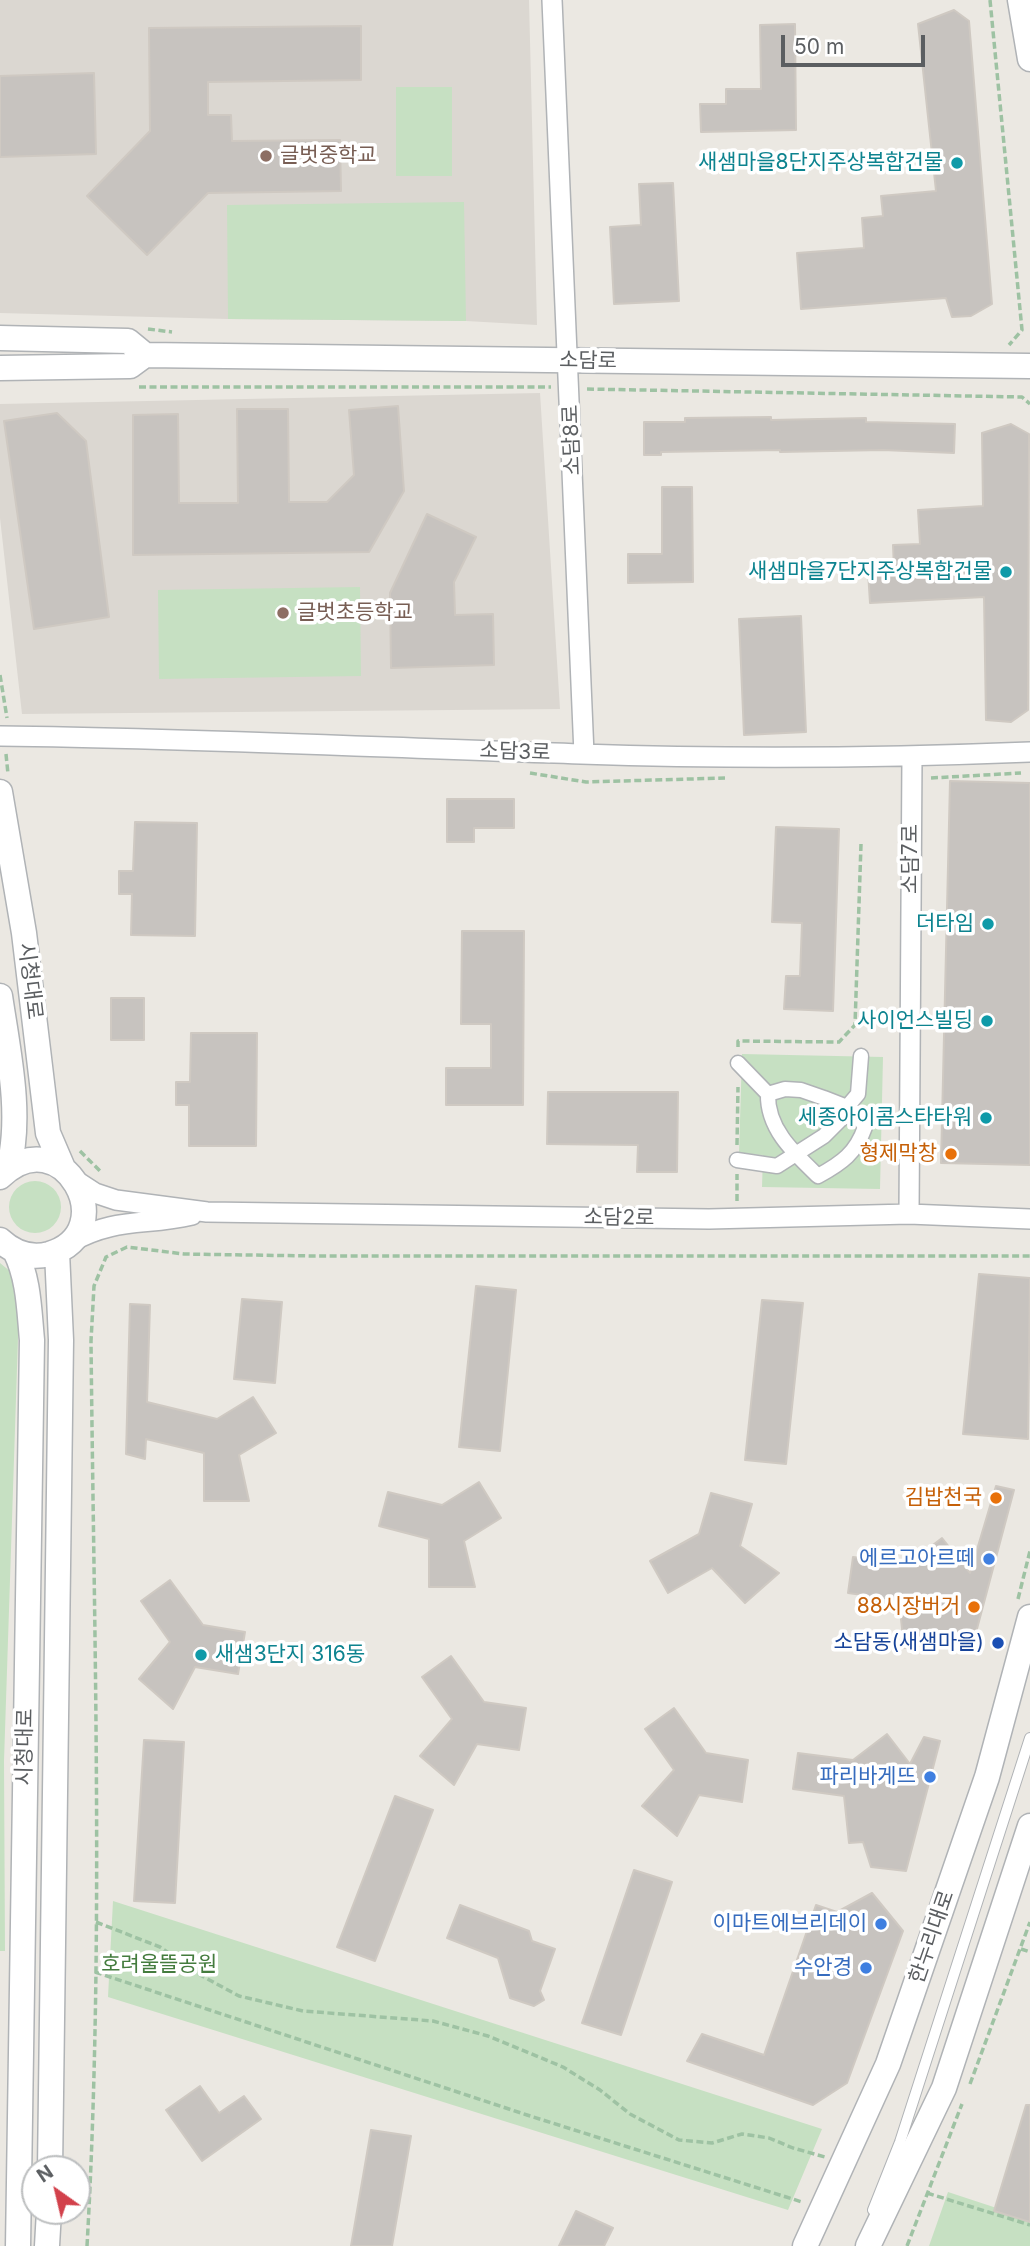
<!DOCTYPE html>
<meta charset="utf-8">
<style>
body{margin:0}
#map{position:relative;width:1030px;height:2246px;overflow:hidden;background:#ebe8e2;font-family:Inter,sans-serif}
canvas{display:block}
.north{position:absolute;left:21px;top:2155px;width:70px;height:70px;box-sizing:border-box;background:#fff;border:2px solid #bdbfc0;border-radius:50%;rotate:326deg;font-size:19px;font-weight:700;line-height:28px;text-align:center;color:#5b5e61}
.north::after{content:'';display:block;margin:auto;width:24px;height:32px;background:#d2414b;clip-path:polygon(50% 0,100% 100%,50% 72%,0 100%)}
.scale{position:absolute;left:781px;top:35px;width:144px;height:32px;box-sizing:border-box;border:4px solid #5b5e61;border-top:0;padding-left:9px;font-size:21px;line-height:24px;white-space:nowrap;color:#5b5e61;-webkit-text-stroke:5px #fff;paint-order:stroke}
</style>
<div id="map">
<canvas width="1030" height="2246"></canvas>
<div class="north">N</div>
<div class="scale">50 m</div>
</div>
<script>
const ctx = document.querySelector('canvas').getContext('2d');
ctx.lineJoin = 'round';
function paint(path, color) { ctx.fillStyle = color; ctx.fill(path, 'evenodd'); }
function strokePath(path, color, width, dash) { ctx.strokeStyle = color; ctx.lineWidth = width; ctx.lineCap = dash ? 'butt' : 'round'; ctx.setLineDash(dash || []); ctx.stroke(path); }
function label(font, color, halo, rows, align = 'center') {
  ctx.font = font + ' Inter,"Noto Sans KR",sans-serif'; ctx.lineWidth = 7; ctx.setLineDash([]); ctx.textBaseline = 'middle'; ctx.strokeStyle = halo; ctx.fillStyle = color; for (const [text, x, y, turn = 0] of rows) {
    ctx.save(); ctx.translate(x, y); ctx.rotate((+turn || 0) * Math.PI / 180); ctx.textAlign = isNaN(turn) ? turn : align; if (halo) ctx.strokeText(text, 0, 0); ctx.fillText(text, 0, 0); ctx.restore();
  }
}
paint(new Path2D(`
 M0 0H529L537 325 466 321 228 319 0 313Z
 M540 393 560 709 22 714 0 518V404Z`), '#dbd7d1');
paint(new Path2D(`
 M452 87V176H396V87Z
 M464 202 466 321 228 319 227 205Z
 M360 587 361 676 159 679 158 590Z
 M742 1054 883 1057 880 1189 762 1187 763 1155 739 1154Z
 M9 1207a26 26 0 1 1 52 0a26 26 0 1 1-52 0Z
 M0 1263 11 1272 19 1308 4 1761 5 1951H0Z
 M113 1901 822 2129 788 2210 108 1997Z
 M948 2192 1030 2219V2246H929Z`), '#c6e0c2');
const building = new Path2D(`
 M954 10 969 21 992 304 971 316 952 317 946 298 801 309 797 253 864 248 862 218 883 216 881 196 936 191 918 24Z
 M795 24 796 130 701 132 700 104H726V89H761L760 25Z
 M361 26V80L208 82V115H231L232 141 340 140 341 191 208 193 147 255 87 196 150 131 149 28Z
 M94 73 96 154 0 157V76Z
 M673 183 679 301 614 304 610 227 641 225 639 184Z
 M398 406 404 491 369 552 133 555V415L178 414 179 503H238L237 409H288L289 502H327L354 475 349 410Z
 M57 413 86 441 109 617 34 629 4 421Z
 M771 417V420L866 418V422L955 424 954 453 883 450 780 452V450L661 452V455H644V422H685V418Z
 M1011 424 1029 434 1028 710 1011 722 986 720 984 597 870 603 868 571 894 569 893 545 920 544 918 510 983 506 982 433Z
 M662 487H692L693 582 628 583V554H662Z
 M427 514 476 537 454 582 455 615 493 614 494 665 391 668 390 593Z
 M801 616 806 732 744 735 739 619Z
 M950 781 1030 783V1165L941 1163Z
 M447 799H514V828H474V842H447Z
 M135 822 197 823 195 936 131 935 132 894H119V871H133Z
 M776 827 839 829 833 1011 784 1009 786 976H800L802 923 772 922Z
 M462 931H524L523 1105H446V1068H491V1024H461Z
 M111 998H144V1040H111Z
 M191 1033H257L256 1146H189V1105H176V1082H190Z
 M548 1092H678L677 1172H637L638 1145 547 1144Z
 M979 1274 1030 1278 1028 1439 963 1434Z
 M476 1286 516 1290 500 1451 459 1447Z
 M242 1299 282 1302 275 1383 234 1379Z
 M762 1300 803 1303 786 1464 745 1460Z
 M130 1304 150 1305 147 1402 217 1419 253 1397 276 1433 239 1455 249 1501H204V1453L146 1439 145 1459 126 1454Z
 M479 1482 501 1518 464 1541 475 1587H429V1539L379 1526 388 1492 442 1505Z
 M996 1486 1014 1490 974 1640 941 1633 944 1643 904 1648 899 1600 848 1593 853 1557 908 1564 942 1538 970 1573Z
 M711 1493 752 1504 740 1546 779 1573 745 1603 712 1568 668 1593 650 1561 699 1534Z
 M170 1580 203 1625 245 1632 238 1674 195 1667 173 1709 139 1679 170 1642 141 1601Z
 M451 1656 484 1702 526 1708 519 1750 477 1744 454 1785 420 1756 452 1719 422 1677Z
 M674 1708 706 1753 748 1760 742 1802 699 1795 677 1836 642 1806 674 1770 645 1729Z
 M887 1734 910 1764 924 1737 940 1741 906 1871 871 1867 863 1842 849 1843 844 1796 793 1789 798 1753 853 1760Z
 M144 1740 184 1742 175 1903 134 1901Z
 M395 1796 433 1810 375 1961 337 1947Z
 M634 1870 672 1882 621 2035 582 2023Z
 M872 1893 903 1931 847 2083 813 2105 687 2061 702 2034 764 2055 816 1905 837 1912Z
 M460 1905 529 1931 532 1941 555 1949 540 1991 544 2000 534 2006 510 1998 498 1958 447 1938Z
 M200 2086 219 2113 244 2096 261 2119 202 2161 166 2110Z
 M1026 2105H1030V2222L994 2211Z
 M371 2130 411 2136 392 2246H351Z
 M576 2211 613 2228 604 2246H559Z`);
paint(building, '#c7c3bf');
strokePath(building, '#cfc9c2', 2);
const service = new Path2D(`
 M873 2210 900 2142 1030 1738`);
const pedestrian = new Path2D(`
 M738 1063 768 1094C767 1129 794 1153 818 1176 842 1163 856 1153 865 1127L857 1114 847 1107 824 1098 801 1090 785 1089 768 1094
 M737 1160 777 1166 824 1136 843 1117 847 1107 858 1094 861 1056`);
const minor = new Path2D(`
 M552 0 584 754
 M0 736C194 738 387 748 581 754 730 759 881 758 1030 752
 M75 1180 95 1193 116 1200 207 1212 709 1219 909 1214 1030 1219
 M909 1214 912 756
 M71 1242C116 1217 145 1226 192 1215`);
const tertiary = new Path2D(`
 M1020 0 1030 59
 M0 338 128 341 145 355
 M0 368 130 366 145 355 1030 366
 M0 792 24 933 48 1133 63 1168
 M0 996C8 1050 23 1117 8 1170
 M0 1177C62 1116 125 1232 49 1254 30 1259 14 1253 0 1240
 M15 1251C29 1279 29 1309 32 1340L18 2246
 M50 2169 61 1340 57 1252
 M47 2246 49 2211
 M805 2246 888 2064 987 1777 1030 1617
 M868 2246 944 2088 1030 1826`);
strokePath(service, '#b0b3b6', 12);
strokePath(pedestrian, '#b0b3b6', 17);
strokePath(minor, '#b0b3b6', 22);
strokePath(tertiary, '#b0b3b6', 27);
strokePath(new Path2D(`
 M990 0 1022 330 1009 345
 M148 329 172 332
 M139 387H551
 M587 389 1022 397 1030 404
 M0 675 7 718
 M6 754 8 774
 M530 773 586 782 725 778
 M931 778 1021 773
 M738 1047V1041L839 1042 855 1025 861 844
 M737 1145 738 1087
 M80 1151 102 1173
 M737 1201V1174
 M1018 1599 1030 1551
 M96 1922 160 1947 202 1976 239 1996 303 2011 433 2021 488 2036 563 2067 600 2090 630 2114 679 2140 712 2143 742 2134 769 2138 793 2148 825 2157
 M1021 1949 1030 1952
 M95 1972 527 2115 802 2202
 M970 2084 1030 1922
 M927 2193 1030 2225
 M87 2246C104 1945 94 1642 91 1341L94 1286 106 1257 127 1247 184 1254 314 1256H1030
 M907 2246 962 2104`), '#9ec2a3', 3.5, [7, 3.5]);
strokePath(service, '#fff', 10);
strokePath(pedestrian, '#fff', 14);
strokePath(minor, '#fff', 19);
strokePath(tertiary, '#fff', 24);
for (const [x, y, r, color] of [
 [266,156,7,"#8d6e63"],
 [957,163,7,"#0f9aa8"],
 [1006,572,7,"#0f9aa8"],
 [283,613,7,"#8d6e63"],
 [988,924,7,"#0f9aa8"],
 [987,1021,7,"#0f9aa8"],
 [986,1118,7,"#0f9aa8"],
 [951,1154,7,"#e8710a"],
 [996,1498,7,"#e8710a"],
 [989,1559,7,"#3f7fe0"],
 [974,1607,7,"#e8710a"],
 [998,1643,7,"#1a4fb4"],
 [201,1655,7,"#0f9aa8"],
 [930,1777,7,"#3f7fe0"],
 [881,1924,7,"#3f7fe0"],
 [866,1968,7,"#3f7fe0"]
]) { const dot = new Path2D(); dot.arc(x, y, r, 0, 2 * Math.PI); ctx.fillStyle = color; ctx.fill(dot); strokePath(dot, '#fff', 2.5); }
label('21px', '#785e54', '#fff', [
 ["글벗중학교",280,156],
 ["글벗초등학교",297,613]
], 'left');
label('21px', '#0d838f', '#fff', [
 ["새샘마을8단지주상복합건물",943,163],
 ["새샘마을7단지주상복합건물",992,572],
 ["더타임",974,924],
 ["사이언스빌딩",973,1021],
 ["세종아이콤스타타워",972,1118],
 ["새샘3단지 316동",215,1655,"left"]
], 'right');
label('21px', '#5b5e61', '#fff', [
 ["소담로",588,361,1],
 ["소담8로",572,440,-92],
 ["소담3로",515,752,2],
 ["소담7로",911,859,-90],
 ["시청대로",30,981,83],
 ["소담2로",619,1218,1],
 ["시청대로",25,1747,-89],
 ["한누리대로",932,1937,-71]
]);
label('21px', '#c56008', '#fff', [
 ["형제막창",937,1154],
 ["김밥천국",982,1498],
 ["88시장버거",960,1607]
], 'right');
label('21px', '#366cbe', '#fff', [
 ["에르고아르떼",975,1559],
 ["파리바게뜨",916,1777],
 ["이마트에브리데이",867,1924],
 ["수안경",852,1968]
], 'right');
label('21px', '#164399', '#fff', [
 ["소담동(새샘마을)",984,1643]
], 'right');
label('21px', '#447c3e', '#fff', [
 ["호려울뜰공원",159,1965]
]);
</script>
